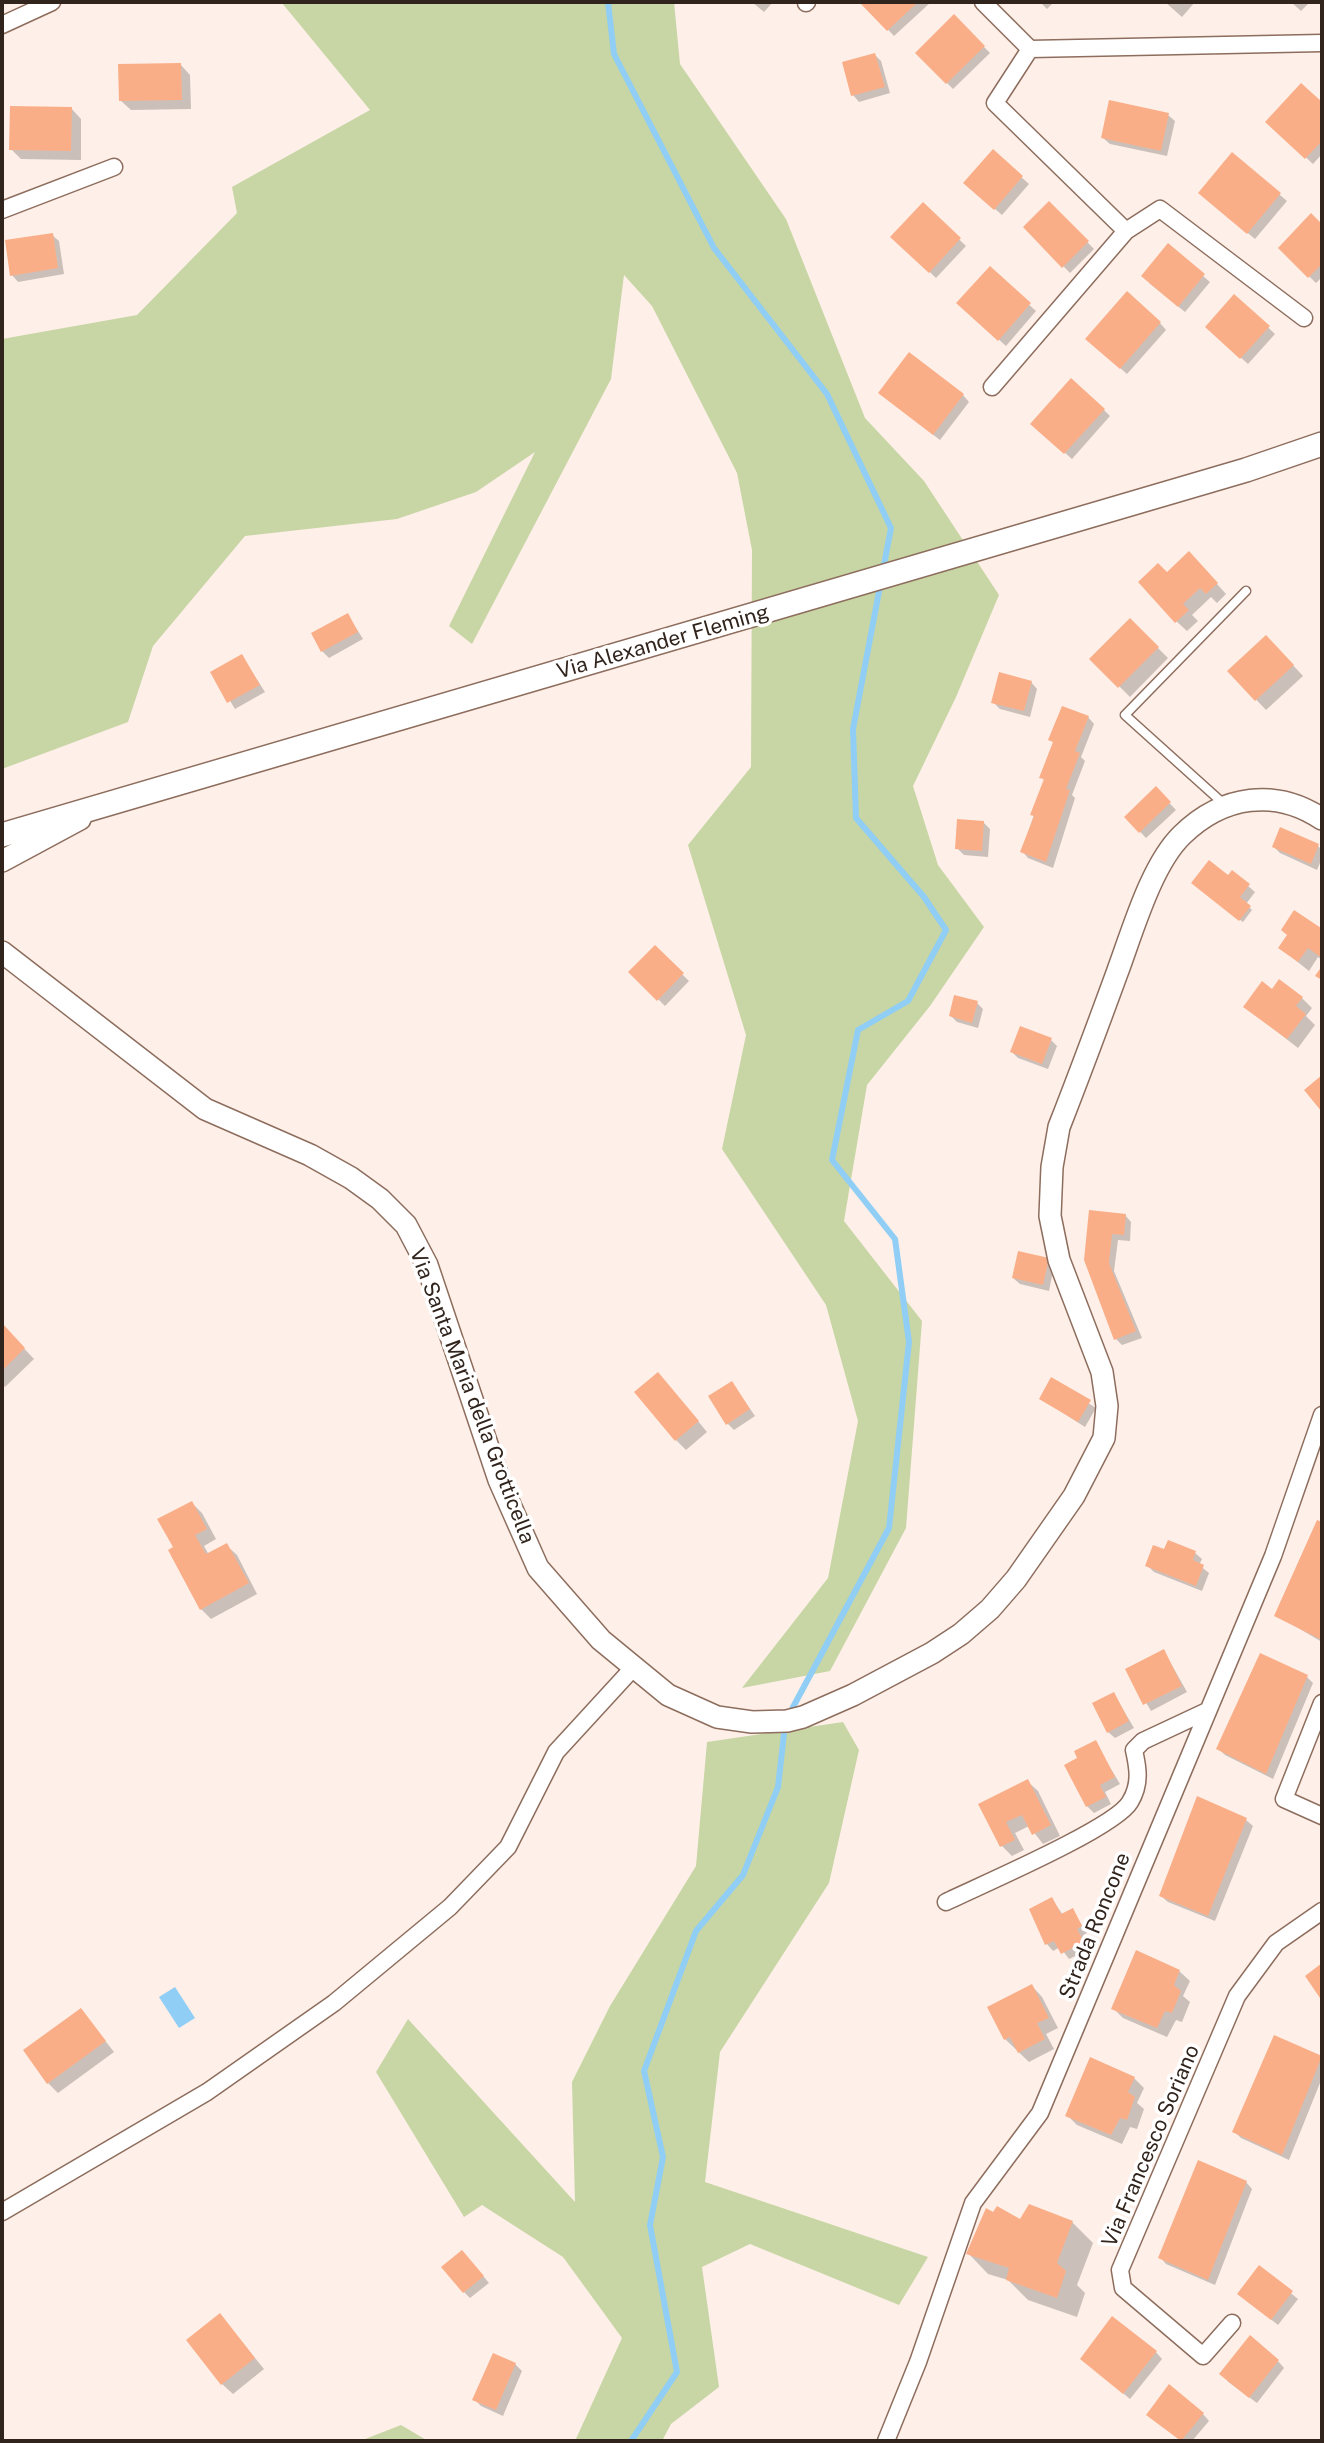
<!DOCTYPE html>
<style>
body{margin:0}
#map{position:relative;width:1324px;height:2443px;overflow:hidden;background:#feefe8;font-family:"Public Sans",sans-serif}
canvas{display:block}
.frame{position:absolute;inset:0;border:4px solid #31241d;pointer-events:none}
</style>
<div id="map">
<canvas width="1324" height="2443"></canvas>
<div class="frame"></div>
</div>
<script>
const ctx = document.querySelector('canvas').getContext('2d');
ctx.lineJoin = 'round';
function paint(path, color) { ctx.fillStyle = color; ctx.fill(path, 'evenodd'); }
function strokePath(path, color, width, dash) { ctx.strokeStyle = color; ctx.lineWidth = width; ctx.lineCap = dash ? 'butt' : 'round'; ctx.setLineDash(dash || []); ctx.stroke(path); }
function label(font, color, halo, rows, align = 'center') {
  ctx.font = font + ' "Public Sans",sans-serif'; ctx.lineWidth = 7; ctx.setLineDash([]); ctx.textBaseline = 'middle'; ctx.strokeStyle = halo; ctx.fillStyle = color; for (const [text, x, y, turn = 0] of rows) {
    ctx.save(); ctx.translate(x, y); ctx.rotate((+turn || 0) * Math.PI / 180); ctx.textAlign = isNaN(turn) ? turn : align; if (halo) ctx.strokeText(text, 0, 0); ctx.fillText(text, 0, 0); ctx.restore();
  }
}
paint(new Path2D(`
 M674 2 680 64 786 219 865 418 924 481 999 595 956 697 913 786 938 865 984 927 930 1006 867 1085 844 1221 922 1321 906 1528 830 1671 742 1688 828 1578 858 1421 826 1305 722 1149 746 1035 688 845 751 767 752 550 737 473 652 306 624 275 611 379 472 644 449 626 535 452 476 492 397 519 245 536 153 646 128 722 2 769V339L137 315 237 213 232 187 370 110 282 3Z
 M843 1722 859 1750 829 1883 720 2052 705 2182 928 2257 899 2305 750 2244 702 2267 719 2387 671 2424 662 2441H575L622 2338 563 2257 482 2205 464 2217 376 2072 408 2019 575 2202 572 2082 610 2006 696 1866 707 1742Z
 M401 2425 428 2441H360Z`), '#c8d6a5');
paint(new Path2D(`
 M175 1987 195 2018 179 2028 159 1997Z`), '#90cef5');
paint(new Path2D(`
 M752 2H773L764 12Z
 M862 2H931L894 36Z
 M1040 2H1054L1047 9Z
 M1165 2H1195L1182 17Z
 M1291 2H1310L1301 11Z
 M954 17 990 53 953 89 917 53Z
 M875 55 881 61 890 93 859 102 853 95Z
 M180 64 190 75 191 109 131 110 120 100Z
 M1302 85 1322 105V154L1313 164 1268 122Z
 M71 108 81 119V160L21 159 11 149Z
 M1168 115 1175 121 1167 156 1110 144 1103 138Z
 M993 152 1029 184 1002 215 972 189Z
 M1232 154 1287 201 1255 239 1207 199Z
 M1049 203 1094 249 1070 273 1025 227Z
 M923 205 966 246 936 278 893 237Z
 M1311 216 1322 227V277L1316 283 1280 248Z
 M52 235 59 241 64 274 18 282 12 275Z
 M1168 246 1210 282 1185 312 1149 283Z
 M990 269 1036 311 1006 346 965 309Z
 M1235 296 1275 334 1248 364 1214 333Z
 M1160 323 1166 330 1127 374 1094 345Z
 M963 395 969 402 940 440 887 399Z
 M1104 410 1110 416 1072 459 1039 430Z
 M1199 564 1226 594 1217 603 1211 597 1192 615 1198 621 1187 631 1176 621 1167 574Z
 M348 615 363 639 329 658 322 651Z
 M1130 620 1168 658 1130 697 1092 659Z
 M1276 647 1303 676 1266 710 1229 671Z
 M242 656 265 692 235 709 213 673Z
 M1031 682 1037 689 1030 717 1000 709 993 702Z
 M1088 717 1094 724 1081 757 1085 761 1072 795 1075 798 1053 868 1028 858 1022 851 1045 781 1041 777 1054 744 1051 740Z
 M1156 789 1176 810 1146 838 1126 817Z
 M983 822 990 829 988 857 964 855 957 848Z
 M1318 846 1322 850V858L1317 870 1280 853 1274 847Z
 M1232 872 1255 892 1246 904 1252 910 1243 922 1236 917 1228 877Z
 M1295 913 1322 932V960L1318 957 1309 971 1280 948 1289 936Z
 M655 948 689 981 665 1006 631 972Z
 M1273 991 1302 998 1312 1008 1306 1016 1315 1025 1298 1048 1245 1007Z
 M977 1003 983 1009 978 1028 957 1022 951 1016Z
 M1051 1040 1057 1046 1048 1069 1018 1058 1012 1052Z
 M1125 1215 1131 1222 1130 1241 1118 1240 1114 1271 1142 1338 1122 1345 1116 1339 1086 1260Z
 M1048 1260 1054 1266 1049 1291 1020 1284 1013 1278Z
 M2 1325 34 1359 5 1387 2 1383Z
 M1052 1380 1096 1408 1085 1427 1041 1399Z
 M732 1383 755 1416 734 1430 727 1423Z
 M668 1385 707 1432 686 1450 676 1440Z
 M192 1503 202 1513 216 1539 204 1546 209 1555 226 1545 237 1555 257 1594 211 1619 201 1609 175 1548Z
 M1318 1522 1322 1524V1642L1276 1615Z
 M1165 1552 1195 1553 1202 1559 1199 1565 1209 1573 1202 1591 1154 1572 1147 1565Z
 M1164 1651 1187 1692 1151 1711 1127 1670Z
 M1307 1677 1313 1683 1273 1779 1225 1755 1218 1748Z
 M1114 1694 1134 1728 1115 1738 1108 1732Z
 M1095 1742 1120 1784 1105 1792 1111 1804 1094 1813 1087 1806 1080 1759Z
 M1027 1781 1038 1791 1060 1836 1043 1844 1029 1826 1015 1833 1024 1850 1012 1856 1002 1846 981 1804Z
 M1198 1798 1246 1820 1253 1826 1215 1921 1168 1902 1161 1896Z
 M1052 1899 1063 1915 1072 1910 1087 1933 1083 1935 1090 1949 1069 1959 1060 1947 1053 1951 1047 1944Z
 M1179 1971 1190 1981 1183 1996 1190 2002 1182 2022 1176 2020 1167 2037 1123 2018 1113 2008Z
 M1032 1986 1042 1997 1058 2028 1046 2034 1054 2049 1029 2062 1005 2039Z
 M81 2010 114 2052 58 2093 48 2083Z
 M1274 2037 1322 2058V2078L1289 2160 1241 2138 1234 2131Z
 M1134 2078 1144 2088 1137 2103 1144 2109 1137 2129 1130 2127 1122 2144 1077 2125 1067 2115Z
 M1246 2182 1252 2189 1215 2285 1166 2264 1160 2257Z
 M1021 2221 1072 2222 1093 2243 1077 2285 1085 2293 1077 2317 1028 2300 1008 2280 988 2274 968 2253Z
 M469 2259 489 2283 470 2298 464 2292Z
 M1259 2267 1298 2299 1278 2325 1239 2294Z
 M220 2315 264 2369 233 2394 222 2384Z
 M1156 2352 1162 2359 1130 2399 1089 2365Z
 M1278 2361 1284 2368 1257 2403 1227 2381Z
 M515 2364 522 2371 503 2416 481 2406 475 2400Z
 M1203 2414 1209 2421 1192 2441H1182L1155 2421Z`), '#0003');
strokePath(new Path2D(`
 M608 2 614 54 714 248 827 394 891 528 883 570
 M792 1709 889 1528 909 1342 895 1239 832 1160 858 1030 908 1001 946 930 924 897 856 818 853 729 881 581
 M631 2441 677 2372 650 2225 663 2157 644 2071 696 1931 743 1875 778 1787 784 1734`), '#90cef5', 6);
paint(new Path2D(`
 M859 2H918L887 31Z
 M954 14 985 46 946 84 915 53Z
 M875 53 885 87 851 96 842 62Z
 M181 63 182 100 119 101 118 64Z
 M1301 83 1322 102V141L1305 159 1265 122Z
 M1109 100 1169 113 1161 151 1101 138Z
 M10 106 72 107 71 151 9 150Z
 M993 149 1023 176 994 210 963 183Z
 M1232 152 1281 193 1247 234 1198 193Z
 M1049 201 1089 241 1062 268 1023 227Z
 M923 202 961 238 929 273 890 237Z
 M1311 213 1322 224V264L1308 278 1278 248Z
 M53 233 58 268 10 276 5 240Z
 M1168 243 1205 274 1178 307 1141 276Z
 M990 266 1031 303 998 341 956 303Z
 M1127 291 1161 322 1120 369 1085 339Z
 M1234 294 1270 326 1240 359 1205 327Z
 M909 352 964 394 933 435 878 393Z
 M1071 378 1105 409 1064 454 1030 424Z
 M1189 551 1218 583 1206 594 1200 588 1183 604 1189 610 1175 623 1138 582 1158 563 1167 572Z
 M348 613 358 632 321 652 311 633Z
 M1130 618 1159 647 1118 688 1089 659Z
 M1266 635 1294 665 1255 701 1227 671Z
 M242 654 260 685 227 703 210 672Z
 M999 672 1032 681 1024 711 991 703Z
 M1062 706 1089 716 1075 751 1080 753 1066 789 1070 790 1046 862 1020 852 1034 816 1030 815 1044 779 1039 778 1053 742 1048 740Z
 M1156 786 1171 802 1139 833 1124 817Z
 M957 819 984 821 982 851 955 849Z
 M1280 827 1319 844 1311 864 1272 847Z
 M1209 860 1228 875 1232 870 1250 884 1240 897 1251 906 1239 921 1191 883Z
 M1294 910 1321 928 1322 958 1308 948 1298 962 1278 948 1287 935 1281 930Z
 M655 945 684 973 657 1001 628 972Z
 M1322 966V980L1315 976Z
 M1279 979 1303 997 1296 1006 1306 1014 1287 1039 1243 1007 1262 981 1272 989Z
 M954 995 978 1001 972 1023 949 1016Z
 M1020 1026 1052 1038 1042 1064 1010 1052Z
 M1322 1075V1112L1304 1090Z
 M1089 1210 1126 1214 1124 1235 1112 1234 1109 1263 1136 1331 1114 1340 1084 1260Z
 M1018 1251 1049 1258 1043 1285 1012 1278Z
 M2 1323 25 1348 2 1371Z
 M658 1372 699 1421 675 1441 634 1392Z
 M1051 1377 1091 1400 1078 1422 1039 1399Z
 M732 1381 750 1409 726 1425 708 1396Z
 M192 1501 207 1529 195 1535 206 1554 227 1543 249 1583 200 1610 168 1550 173 1547 157 1519Z
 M1317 1520 1322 1522V1640L1274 1616Z
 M1168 1540 1196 1551 1193 1560 1204 1565 1196 1586 1145 1566 1153 1545 1164 1549Z
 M1164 1649 1182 1686 1143 1705 1125 1669Z
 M1260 1653 1308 1675 1266 1774 1216 1749Z
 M1114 1692 1129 1721 1107 1733 1092 1703Z
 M1096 1740 1115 1777 1100 1785 1106 1797 1086 1807 1064 1765 1077 1758 1074 1751Z
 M1028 1779 1051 1825 1032 1835 1022 1815 1006 1822 1015 1840 1000 1847 978 1804Z
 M1197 1796 1247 1818 1208 1916 1159 1896Z
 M1052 1897 1061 1914 1073 1908 1082 1926 1077 1929 1084 1942 1061 1954 1054 1941 1045 1945 1029 1909Z
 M1136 1950 1180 1970 1174 1985 1181 1991 1172 2013 1165 2011 1157 2028 1111 2009Z
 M1322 1963V2001L1305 1976Z
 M1032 1984 1049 2018 1037 2023 1045 2039 1018 2053 1010 2037 1004 2040 987 2007Z
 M81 2008 106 2041 47 2084 23 2050Z
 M1274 2035 1322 2056 1282 2155 1232 2132Z
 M1090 2057 1135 2077 1128 2092 1135 2097 1127 2120 1120 2118 1111 2135 1065 2116Z
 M1198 2160 1247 2181 1208 2280 1158 2258Z
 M1029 2204 1073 2221 1057 2263 1066 2271 1057 2298 1006 2280 1009 2268 966 2254 986 2208 993 2212 997 2206 1020 2219Z
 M462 2250 484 2276 463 2293 441 2267Z
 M1259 2265 1293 2291 1271 2320 1237 2294Z
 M220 2313 255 2358 221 2385 186 2340Z
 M1112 2316 1157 2351 1123 2394 1080 2359Z
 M1250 2335 1279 2360 1249 2398 1219 2374Z
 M493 2353 516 2363 496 2410 472 2400Z
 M1169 2384 1204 2413 1181 2441 1146 2415Z`), '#faae87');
const service = new Path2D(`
 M1225 805 1125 715 1246 591`);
const minor = new Path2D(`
 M983 2 1030 49
 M806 3 807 2
 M2 25 52 2
 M2 210 114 167
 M1126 231 995 103 1030 49 1322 43
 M992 387 1126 231 1160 209 1304 318
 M1322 1703 1284 1799 1322 1816
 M946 1902C981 1885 1115 1828 1130 1802 1141 1784 1138 1768 1134 1750L1143 1741 1207 1711
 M2 2212 207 2092 334 2003 450 1907 508 1847 556 1752 634 1667
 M1232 2323 1203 2356 1123 2288 1120 2270 1237 1996 1276 1943 1322 1911
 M886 2441 918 2362 973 2203 1040 2113 1273 1556 1322 1415`);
const tertiary = new Path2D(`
 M2 861 80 819
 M2 952 205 1109 310 1155 351 1178 380 1199 406 1225 427 1265 499 1480 538 1568 601 1640 668 1695 717 1717 752 1722 787 1721 803 1717 853 1695 932 1653 961 1634 990 1609 1016 1579 1074 1496 1104 1438 1107 1406 1102 1372 1059 1260 1050 1216 1052 1167 1059 1127C1079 1076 1098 1025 1117 973 1132 933 1151 865 1182 835 1223 795 1276 788 1322 819`);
const secondary = new Path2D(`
 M2 835 1246 470 1322 444`);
strokePath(service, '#8d6d5d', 11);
strokePath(minor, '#8d6d5d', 19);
strokePath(tertiary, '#8d6d5d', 24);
strokePath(secondary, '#8d6d5d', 26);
strokePath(service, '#fff', 8);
strokePath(minor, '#fff', 16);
strokePath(tertiary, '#fff', 21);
strokePath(secondary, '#fff', 23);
label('21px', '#31241d', '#fff', [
 ["Via Alexander Fleming",663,642,-16],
 ["Via Santa Maria della Grotticella",472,1396,69],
 ["Strada Roncone",1095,1926,-68],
 ["Via Francesco Soriano",1151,2146,-67]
]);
</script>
